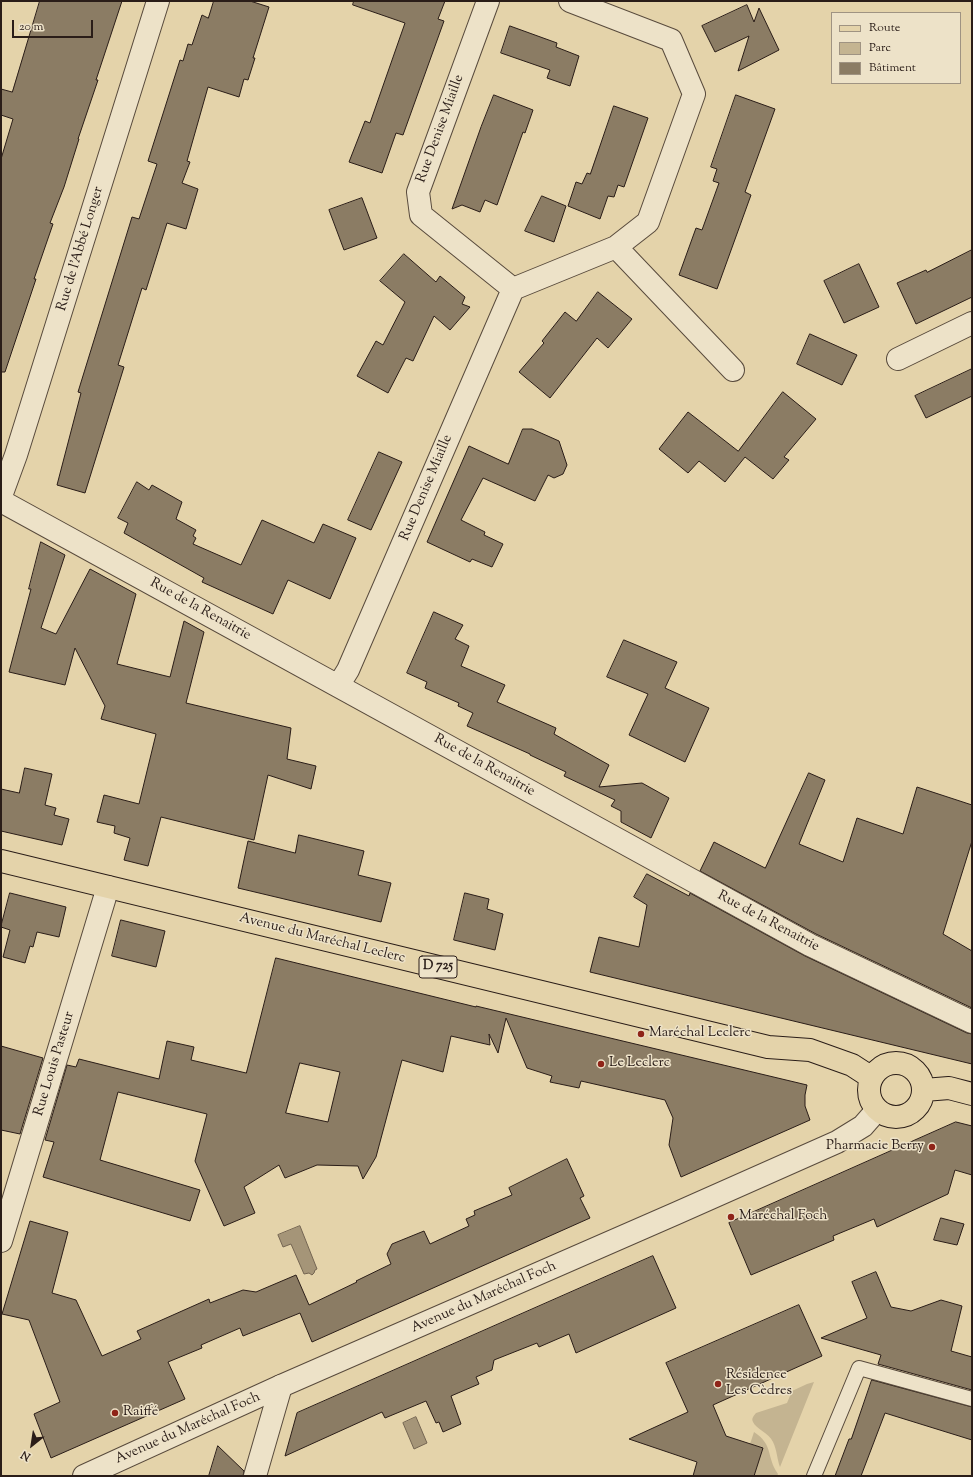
<!DOCTYPE html>
<meta charset="utf-8">
<style>
body{margin:0}
#map{position:relative;width:973px;height:1477px;overflow:hidden;background:#e4d3aa;font-family:"Sorts Mill Goudy",serif}
canvas{display:block}
.frame{position:absolute;inset:0;border:2px solid #2a1d18;pointer-events:none}
.legend{position:absolute;left:831px;top:12px;width:130px;height:72px;box-sizing:border-box;background:#ede2c8;border:1px solid #9f9382;margin:0;padding:5px 7px;list-style:none;font-size:12px;color:#2a1d18}
.legend li{display:flex;align-items:center;gap:8px;height:20px}
.legend b{width:20px;border:1px solid #9f9382}
.north{position:absolute;left:12px;top:1425px;width:40px;height:40px;-webkit-text-stroke:3px #ede2c8;paint-order:stroke;rotate:210deg;font-size:11px;font-weight:700;line-height:16px;text-align:center;color:#2a1d18}
.north::after{content:'';display:block;margin:auto;width:14px;height:18px;background:#2a1d18;clip-path:polygon(50% 0,100% 100%,50% 72%,0 100%)}
.scale{position:absolute;left:12px;top:20px;width:81px;height:18px;box-sizing:border-box;border:2px solid #2a1d18;border-top:0;padding-left:5px;font-size:12px;line-height:14px;white-space:nowrap;color:#2a1d18;-webkit-text-stroke:3px #ede2c8;paint-order:stroke}
</style>
<div id="map">
<canvas width="973" height="1477"></canvas>
<div class="frame"></div>
<ul class="legend">
<li><b style="height:5px;background:#e4d3aa"></b>Route</li>
<li><b style="height:11px;background:#c4b491"></b>Parc</li>
<li><b style="height:11px;background:#8b7c64"></b>Bâtiment</li>
</ul>
<div class="north">N</div>
<div class="scale">20 m</div>
</div>
<script>
const ctx = document.querySelector('canvas').getContext('2d');
ctx.lineJoin = 'round';
function paint(path, color) { ctx.fillStyle = color; ctx.fill(path, 'evenodd'); }
function strokePath(path, color, width, dash) { ctx.strokeStyle = color; ctx.lineWidth = width; ctx.lineCap = dash ? 'butt' : 'round'; ctx.setLineDash(dash || []); ctx.stroke(path); }
function label(font, color, halo, rows, align = 'center') {
  ctx.font = font + ' "Sorts Mill Goudy",serif'; ctx.lineWidth = 3; ctx.setLineDash([]); ctx.textBaseline = 'middle'; ctx.strokeStyle = halo; ctx.fillStyle = color; for (const [text, x, y, turn = 0] of rows) {
    ctx.save(); ctx.translate(x, y); ctx.rotate((+turn || 0) * Math.PI / 180); ctx.textAlign = isNaN(turn) ? turn : align; if (halo) ctx.strokeText(text, 0, 0); ctx.fillText(text, 0, 0); ctx.restore();
  }
}
paint(new Path2D(`
 M814 1382 780 1467C777 1459 777 1450 773 1442 769 1433 756 1429 753 1422 751 1418 754 1416 756 1413L787 1403 792 1391 807 1384Z
 M754 1432C774 1445 766 1457 778 1474L777 1476H754L763 1448 750 1444Z`), '#c4b491');
const water = new Path2D(`
 M300 1226 317 1269 315 1270 314 1273 312 1275 309 1273 304 1274 291 1244 283 1247 278 1235Z
 M416 1417 427 1443 414 1449 403 1423Z`);
paint(water, '#a59578');
strokePath(water, '#746552', 1);
const building = new Path2D(`
 M40 1H122L96 80H98L78 139H79L64 187 50 223 53 224 34 279H36L5 372H1V159L13 119 1 115V89L12 92Z
 M214 1H250L269 7 253 58H255L248 80 244 79 239 97 208 87 187 161 190 162 182 183 198 189 186 229 167 223 146 290 142 288 118 365 124 367 85 493 57 485 81 393 78 392 132 217 139 219 157 164 148 161 180 60 183 61 188 44 192 45 202 15 208 18Z
 M354 1H445L438 19 444 21 403 135 396 133 382 173 349 162 365 121 370 123 405 23 353 5Z
 M747 5 754 22 759 8 779 50 738 71 749 36 715 52 702 26Z
 M510 26 557 43 556 47 579 56 570 86 547 78 550 70 501 53Z
 M494 95 533 110 525 133 523 132 497 205 485 200 480 212 462 205 452 209 481 127Z
 M736 95 775 109 745 192 751 195 717 289 679 275 696 228 702 230 719 183 713 181 717 169 711 167Z
 M614 106 648 118 624 187 618 185 614 197 608 196 600 219 568 206 576 182 582 184 587 173 590 174Z
 M542 196 566 206 554 242 525 231Z
 M362 198 377 238 344 250 329 210Z
 M972 250V297L916 324 897 283 926 270 927 272Z
 M404 254 436 282 440 276 465 297 462 304 470 307 450 330 434 316 413 361 406 358 388 393 357 376 376 341 383 345 405 302 380 281Z
 M859 264 879 307 844 323 824 281Z
 M598 292 632 319 608 348 597 338 550 398 519 372 544 343 542 341 565 312 576 321Z
 M810 334 857 355 842 385 797 364Z
 M972 369V396L926 418 915 396Z
 M783 392 816 419 784 457 789 460 773 479 745 457 725 482 699 461 688 473 659 449 688 412 738 451Z
 M523 429H532L559 441 567 465 563 474 554 478 548 475 535 501 483 478 461 520 485 532 484 535 503 544 492 567 472 559 470 562 427 542 469 446 508 464Z
 M379 452 402 462 371 530 348 520Z
 M137 482 149 490 152 485 182 502 176 519 196 530 193 536 196 538 193 544 241 565 262 520 314 543 323 524 356 538 330 599 288 580 273 614 202 582 204 578 124 533 128 523 118 518Z
 M41 542 65 555 41 628 56 634 90 569 136 594 117 664 170 677 184 621 204 632 186 703 291 728 287 759 316 766 311 789 268 775 254 840 161 817 148 866 124 860 130 838 114 833 115 826 97 822 104 795 139 804 156 734 101 719 105 706 75 648 65 685 9 672 31 589H29Z
 M434 612 463 625 455 639 469 646 461 666 505 685 497 702 556 728 554 734 609 765 599 787 642 783 669 798 651 838 621 822V811L611 806 615 800 564 776 566 772 530 755V754L467 726 473 713 458 706 459 703 425 688 427 682 407 673Z
 M624 640 677 662 665 688 709 708 685 762 629 735 648 694 607 677Z
 M25 768 52 774 45 805 56 808 54 815 69 819 62 845 1 831V789L19 793Z
 M809 773 825 780 799 844 843 862 857 818 903 834 917 787 972 805V841L943 934 972 951V1008L816 934 700 871 714 842 765 868Z
 M299 835 364 851 358 875 391 883 381 922 238 888 248 841 295 853Z
 M647 874 689 896 690 893 805 956 967 1033 972 1034V1064L590 972 599 937 639 947 647 905 634 897Z
 M10 893 66 907 59 937 37 932 33 947 30 946 25 963 3 957 10 930 1 927V926Z
 M465 893 489 899 487 909 503 914 495 950 454 940Z
 M121 920 165 931 156 967 112 956Z
 M276 958 476 1007V1006L807 1085 805 1095V1106L810 1120 681 1177 669 1145 673 1118 665 1100 581 1081 579 1088 550 1082 552 1076 527 1068 506 1018 498 1053 489 1034 490 1045 451 1036 443 1072 402 1060 376 1157 363 1179 358 1166 317 1165 285 1178 279 1165 244 1187 255 1213 224 1226 195 1161 207 1114 118 1092 100 1160 200 1190 190 1221 43 1177 54 1142 45 1140 67 1065 76 1067 79 1059 159 1079 167 1041 194 1047 191 1060 246 1073ZM300 1063 340 1072 328 1122 286 1113Z
 M1 1046 43 1058 20 1134 1 1130Z
 M956 1122 972 1126V1175L955 1170 948 1194 877 1227 874 1219 833 1236 834 1240 751 1275 729 1223Z
 M567 1159 584 1196 580 1198 590 1218 312 1342 300 1313 243 1336 240 1328 201 1345 202 1348 168 1362 185 1399 51 1458 34 1414 60 1402 29 1320 2 1314 30 1221 68 1232 52 1293 76 1300 102 1356 141 1339 137 1331 209 1299 210 1303 243 1290 256 1292 296 1275 309 1305 357 1282 356 1281 391 1264 387 1254 392 1244 424 1231 430 1244 469 1226 466 1219 475 1215 474 1211 512 1195 509 1188Z
 M941 1218 964 1224 957 1245 934 1240Z
 M653 1256 676 1308 576 1353 569 1334 539 1347 537 1343 494 1360 492 1370 476 1377 479 1384 451 1396 461 1424 443 1432 439 1422 436 1423 426 1401 385 1418 382 1412 285 1456 297 1413Z
 M876 1272 891 1307 911 1311 941 1300 962 1306 951 1351 972 1357V1390L878 1364 881 1355 821 1338 867 1318 852 1282Z
 M799 1305 822 1356 713 1405 726 1436 763 1448 754 1476H693L697 1462 629 1439 688 1412 666 1363Z
 M872 1380 972 1407V1440L885 1413 861 1476H835L849 1439H851Z
 M218 1446 244 1471 243 1476H209Z`);
paint(building, '#8b7c64');
strokePath(building, '#2a1d18', 1);
const service = new Path2D(`
 M814 1476 859 1368 972 1399`);
const minor = new Path2D(`
 M488 1 418 192 421 215 513 289
 M616 247 733 370
 M898 359 972 323
 M1 496 16 455 158 1
 M1 501 810 945 972 1022
 M338 686 348 670 513 289 616 247 648 222 694 94 671 40 570 1
 M1 1241 108 887
 M255 1476 281 1386`);
const tertiary = new Path2D(`
 M84 1476 281 1386 677 1213 837 1142 863 1126 877 1110`);
const primary = new Path2D(`
 M1 861 768 1047 810 1050 852 1065 872 1078
 M869 1090a27 27 0 1 1 54 0a27 27 0 1 1-54 0Z
 M924 1090 949 1088 972 1094`);
strokePath(service, '#584a3c', 16);
strokePath(minor, '#584a3c', 24);
strokePath(tertiary, '#584a3c', 24);
strokePath(primary, '#2a1d18', 24);
strokePath(service, '#ede2c8', 14);
strokePath(minor, '#ede2c8', 22);
strokePath(tertiary, '#ede2c8', 22);
strokePath(primary, '#e4d3aa', 22);
for (const [x, y, r, color] of [
 [641,1034,4,"#8f2418"],
 [601,1064,4,"#8f2418"],
 [932,1147,4,"#8f2418"],
 [731,1217,4,"#8f2418"],
 [718,1384,4,"#8f2418"],
 [115,1413,4,"#8f2418"]
]) { const dot = new Path2D(); dot.arc(x, y, r, 0, 2 * Math.PI); ctx.fillStyle = color; ctx.fill(dot); strokePath(dot, '#ede2c8', 1.5); }
for (const [x, y, w] of [
 [438,967,38]
]) { const box = new Path2D(); box.roundRect(x - w / 2, y - 11, w, 22, 3); ctx.fillStyle = '#ede2c8'; ctx.fill(box); strokePath(box, '#2a1d18', 1); }
label('bold 13px', '#2a1d18', null, [
 ["D 725",438,967]
]);
label('14px', '#2a1d18', '#ede2c8', [
 ["Rue Denise Miaille",441,129,-70],
 ["Rue de l’Abbé Longer",81,249,-73],
 ["Rue Denise Miaille",427,488,-67],
 ["Rue de la Renaitrie",200,610,29],
 ["Rue de la Renaitrie",484,766,29],
 ["Rue de la Renaitrie",768,922,28],
 ["Avenue du Maréchal Leclerc",322,939,14],
 ["Rue Louis Pasteur",55,1064,-73],
 ["Avenue du Maréchal Foch",484,1298,-24],
 ["Avenue du Maréchal Foch",188,1429,-24]
]);
label('14px', '#2a1d18', '#ede2c8', [
 ["Maréchal Leclerc",649,1034],
 ["Le Leclerc",609,1064],
 ["Pharmacie Berry",924,1147,"right"],
 ["Maréchal Foch",739,1217],
 ["Résidence",726,1376],
 ["Les Cèdres",726,1392],
 ["Raiffé",123,1413]
], 'left');
</script>
